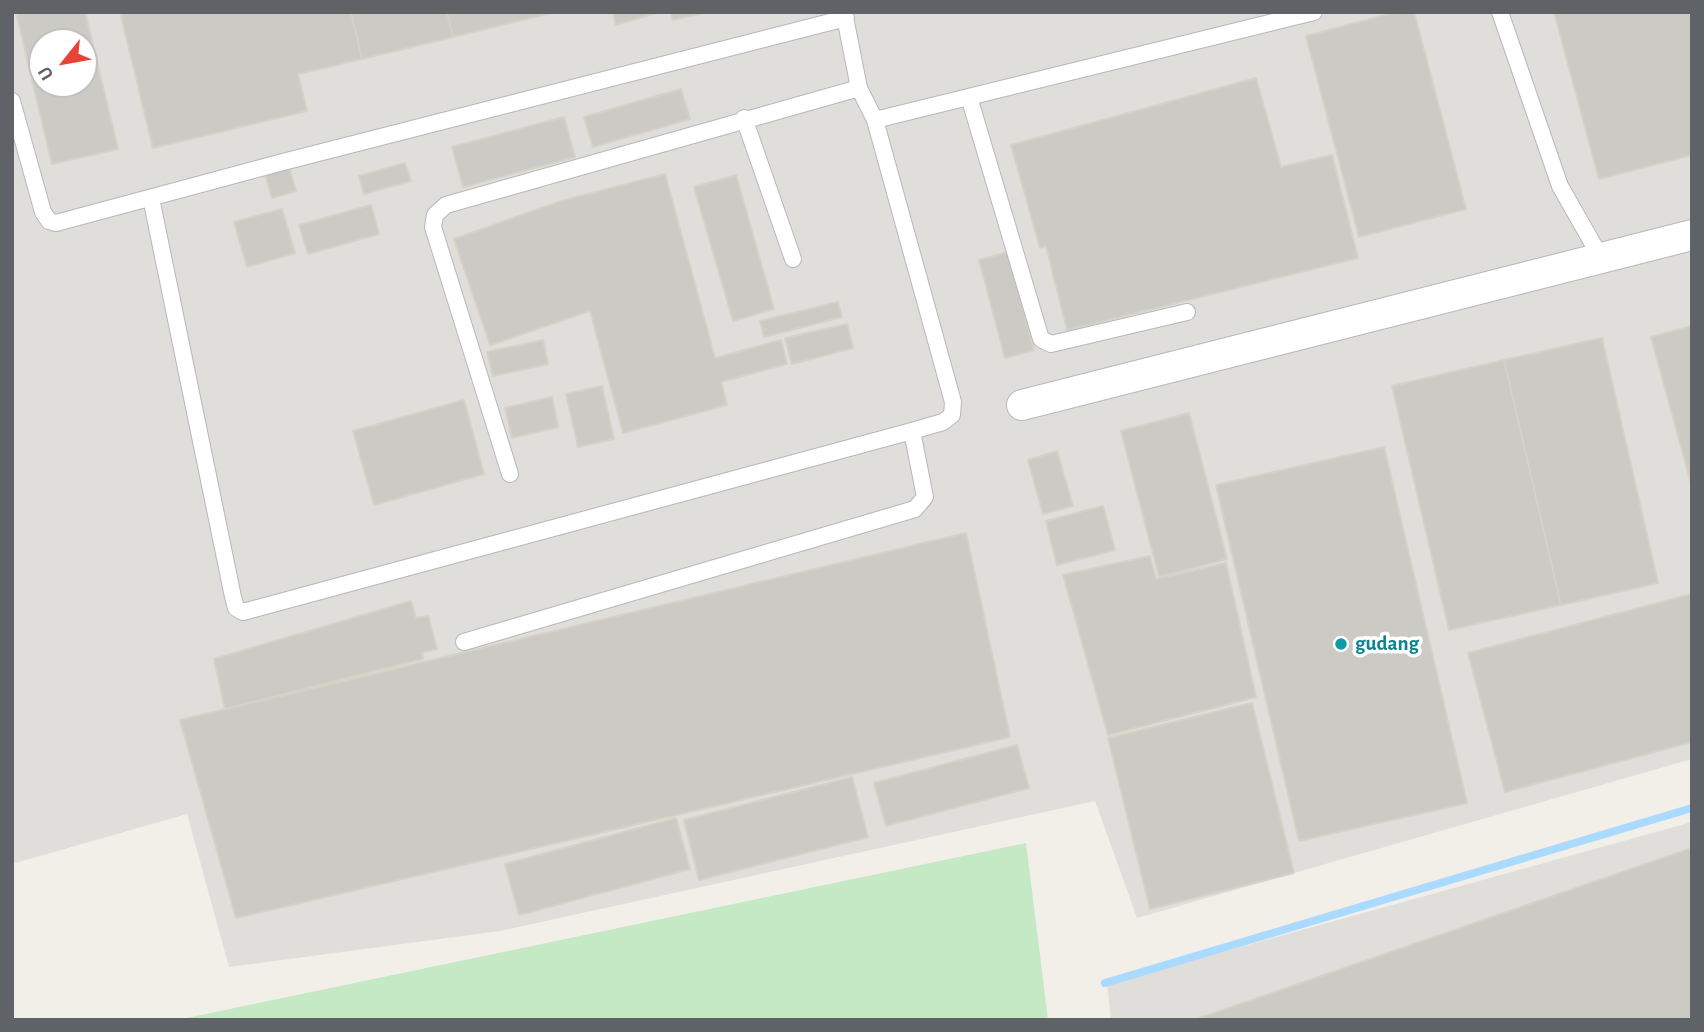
<!DOCTYPE html>
<style>
body{margin:0}
#map{position:relative;width:1704px;height:1032px;overflow:hidden;background:#f1efe8;font-family:"Alegreya Sans",sans-serif}
canvas{display:block}
.frame{position:absolute;inset:0;border:14px solid #5f6368;pointer-events:none}
.north{position:absolute;left:28px;top:28px;width:70px;height:70px;box-sizing:border-box;background:#fff;border:2px solid #bfc1c3;border-radius:50%;rotate:239deg;font-size:19px;font-weight:700;line-height:28px;text-align:center;color:#5f6368}
.north::after{content:'';display:block;margin:auto;width:24px;height:32px;background:#ea4335;clip-path:polygon(50% 0,100% 100%,50% 72%,0 100%)}
</style>
<div id="map">
<canvas width="1704" height="1032"></canvas>
<div class="frame"></div>
<div class="north">U</div>
</div>
<script>
const ctx = document.querySelector('canvas').getContext('2d');
ctx.lineJoin = 'round';
function paint(path, color) { ctx.fillStyle = color; ctx.fill(path, 'evenodd'); }
function strokePath(path, color, width, dash) { ctx.strokeStyle = color; ctx.lineWidth = width; ctx.lineCap = dash ? 'butt' : 'round'; ctx.setLineDash(dash || []); ctx.stroke(path); }
function label(font, color, halo, rows, align = 'center') {
  ctx.font = font + ' "Alegreya Sans",sans-serif'; ctx.lineWidth = 7; ctx.setLineDash([]); ctx.textBaseline = 'middle'; ctx.strokeStyle = halo; ctx.fillStyle = color; for (const [text, x, y, turn = 0] of rows) {
    ctx.save(); ctx.translate(x, y); ctx.rotate((+turn || 0) * Math.PI / 180); ctx.textAlign = isNaN(turn) ? turn : align; if (halo) ctx.strokeText(text, 0, 0); ctx.fillText(text, 0, 0); ctx.restore();
  }
}
paint(new Path2D(`
 M12 12H1692V759L1137 918 1095 801 500 931 229 967 187 814 12 864ZM42 42H84V84H42Z
 M1692 822V1020H1111L1107 984Z`), '#e0deda');
paint(new Path2D(`
 M1026 843 1048 1020H177Z`), '#c5e8c5');
strokePath(new Path2D(`
 M1105 983 1692 808`), '#aadaff', 8);
const building = new Path2D(`
 M16 12H85L118 149 52 164ZM42 42H84V84H42Z
 M120 12H351L362 59 298 74 307 111 153 148Z
 M351 12H447L453 37 362 59Z
 M447 12H551V13L453 37Z
 M613 12H659L616 25Z
 M671 12H698L699 14 673 20Z
 M1397 12H1414L1466 209 1359 237 1306 36Z
 M1554 12H1692V155L1599 179Z
 M1256 78 1281 167 1332 155 1358 258 1067 330 1046 246 1040 248 1011 145Z
 M681 89 690 119 593 147 584 117Z
 M564 117 575 157 463 187 452 147Z
 M405 163 411 181 364 194 359 176Z
 M289 167 296 191 272 198 265 174Z
 M665 174 715 358 781 340 787 364 721 382 727 405 623 433 590 311 490 345 454 239 561 201Z
 M736 175 774 309 733 321 694 187Z
 M371 205 379 234 308 254 299 225Z
 M282 209 295 253 247 267 234 222Z
 M1008 252 1034 350 1005 358 979 260Z
 M838 302 842 317 764 337 760 321Z
 M847 324 853 348 792 364 785 338Z
 M1692 326V487L1651 337Z
 M1602 338 1658 583 1561 605 1504 360Z
 M543 340 548 364 493 376 487 352Z
 M1504 360 1561 605 1449 630 1392 386Z
 M602 386 614 439 578 447 566 394Z
 M552 397 558 427 512 438 505 408Z
 M464 400 484 474 374 505 353 431Z
 M1189 413 1227 559 1159 577 1121 431Z
 M1384 447 1467 803 1299 841 1216 485Z
 M1057 451 1073 506 1043 514 1028 460Z
 M1103 506 1115 550 1057 565 1046 521Z
 M966 533 1010 737 236 918 180 720Z
 M1150 556 1156 579 1226 563 1256 697 1108 735 1063 575Z
 M1692 594V742L1505 792 1468 653Z
 M411 601 416 618 428 616 437 649 422 653 423 659 225 709 214 659Z
 M1252 703 1294 873 1150 909 1108 738Z
 M1017 745 1029 788 886 826 874 783Z
 M852 777 868 837 699 880 684 820Z
 M676 818 690 869 519 915 505 864Z
 M1692 848V1020H1194Z`);
paint(building, '#cccac5');
strokePath(building, '#d6d1c6', 2);
const service = new Path2D(`
 M1500 12 1560 186 1601 258
 M969 97 1041 339 1051 344 1187 312
 M12 101 43 212 49 221 56 223 283 162 846 18
 M744 118 793 259
 M875 120 1314 12
 M151 198 233 597 236 608 243 612 912 431 943 422 952 415 953 402 875 120 859 88 844 12
 M510 474 433 227 435 215 446 205 859 88
 M464 642 915 509 925 497 912 431`);
const minor = new Path2D(`
 M1022 405 1692 235`);
strokePath(service, '#b5b8bc', 18);
strokePath(minor, '#b5b8bc', 32);
strokePath(service, '#fff', 16);
strokePath(minor, '#fff', 30);
for (const [x, y, r, color] of [
 [1341,644,7,"#0f9aa8"]
]) { const dot = new Path2D(); dot.arc(x, y, r, 0, 2 * Math.PI); ctx.fillStyle = color; ctx.fill(dot); strokePath(dot, '#fff', 2.5); }
label('bold 21px', '#0d838f', '#fff', [
 ["gudang",1355,644]
], 'left');
</script>
